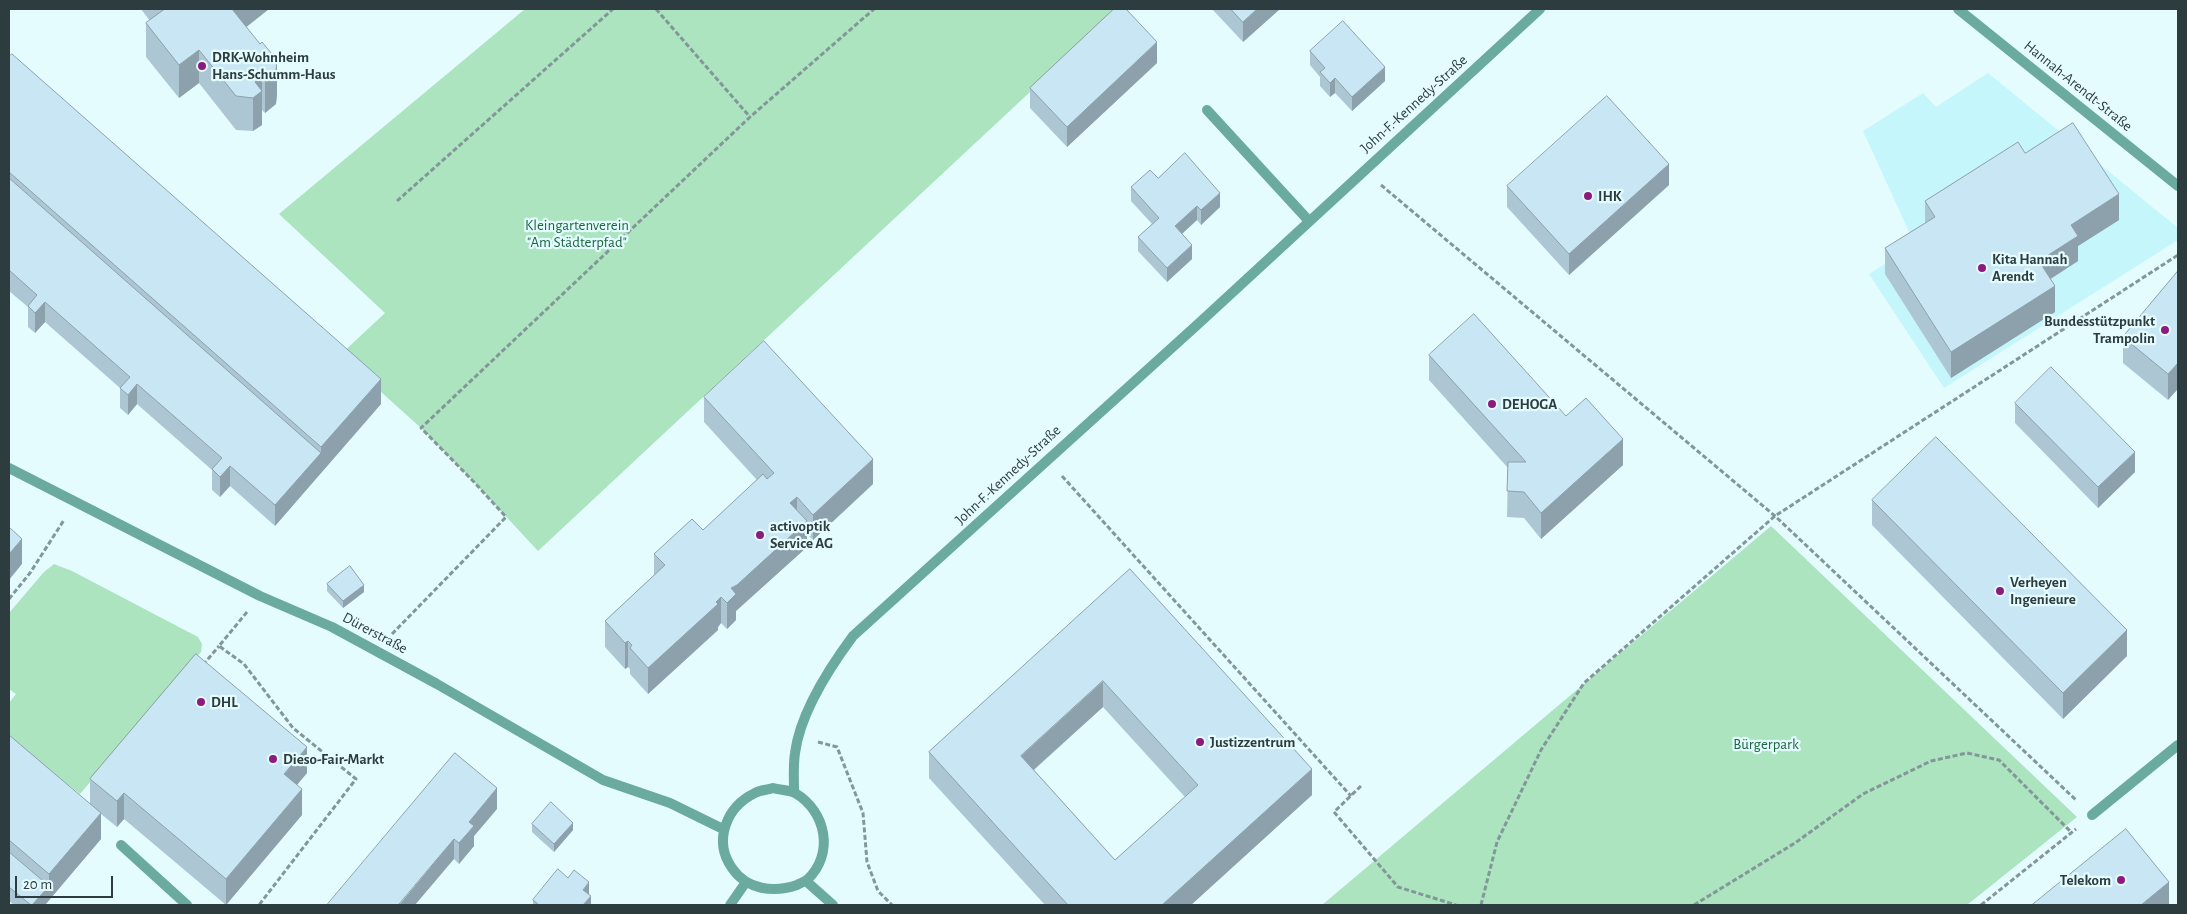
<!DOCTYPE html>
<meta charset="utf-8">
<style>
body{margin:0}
#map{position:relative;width:2187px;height:914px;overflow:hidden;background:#e5fcff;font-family:"Alegreya Sans",sans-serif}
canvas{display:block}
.frame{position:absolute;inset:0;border:10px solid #2d3d3f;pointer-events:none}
.scale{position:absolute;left:15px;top:876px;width:98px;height:22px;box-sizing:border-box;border:2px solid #2d3d3f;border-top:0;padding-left:6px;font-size:15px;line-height:18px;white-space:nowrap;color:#2d3d3f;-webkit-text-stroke:4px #e5fcff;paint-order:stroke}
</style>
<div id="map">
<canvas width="2187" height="914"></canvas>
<div class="frame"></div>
<div class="scale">20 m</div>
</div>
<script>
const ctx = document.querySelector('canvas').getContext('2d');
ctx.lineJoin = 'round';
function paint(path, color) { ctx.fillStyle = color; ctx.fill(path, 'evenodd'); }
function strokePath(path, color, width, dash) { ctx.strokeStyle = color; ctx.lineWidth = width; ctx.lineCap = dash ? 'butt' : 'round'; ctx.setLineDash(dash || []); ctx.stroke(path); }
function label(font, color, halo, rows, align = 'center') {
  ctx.font = font + ' "Alegreya Sans",sans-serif'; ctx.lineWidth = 4.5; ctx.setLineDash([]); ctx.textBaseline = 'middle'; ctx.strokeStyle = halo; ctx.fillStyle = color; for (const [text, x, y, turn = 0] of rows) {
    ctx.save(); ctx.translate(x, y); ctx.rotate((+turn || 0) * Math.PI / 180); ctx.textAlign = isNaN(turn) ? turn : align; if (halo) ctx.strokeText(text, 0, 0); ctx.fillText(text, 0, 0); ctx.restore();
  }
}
paint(new Path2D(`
 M1988 73 2178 228V240L1944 388 1869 274 1915 245 1863 131 1923 93 1936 107Z`), '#c5f6fc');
paint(new Path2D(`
 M525 9H1119L538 551 474 482 421 428 340 355 385 313 279 214Z
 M1771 526 2077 817 1967 905H1322Z
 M54 564 72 571 198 637 202 644 201 652 80 794 9 738V703L16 694 9 689V613L44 572Z`), '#abe4be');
strokePath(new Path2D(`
 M656 9 750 117
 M1381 185 1775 516 2076 800
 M397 201 613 9
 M1062 476 1351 796
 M9 599 30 573 64 520
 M247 612 219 646 244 664 293 728 356 779 259 905
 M392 634 506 517 474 482 421 428 750 117 874 9
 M203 665 219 646
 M818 742 837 747 863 813 867 862 878 891 892 905
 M1361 786 1334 812 1398 887 1456 905
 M1481 905 1497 842 1541 750 1584 683 1775 516 2178 255
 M1694 905 1795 843 1863 794 1931 761 1967 753 1999 760 2071 832
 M1981 905 2076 829`), '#839699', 3, [5, 2.5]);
strokePath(new Path2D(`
 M1207 110 1309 221
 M2092 815 2178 745
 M121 845 187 905`), '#6bab9f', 10);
strokePath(new Path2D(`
 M1958 9 2178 186
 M9 468 260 596 332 627 437 684 603 780 670 803 723 829
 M773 788C780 790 789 790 795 793 826 811 835 854 807 880 804 882 800 883 797 885 774 893 747 890 732 868 713 841 726 807 755 793 760 790 767 790 773 788Z
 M794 792C794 779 793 766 795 753 800 714 830 667 853 636L1197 325 1540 9
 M806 881 833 905
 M730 905 746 882`), '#6bab9f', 10);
paint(new Path2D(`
 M141 9H269L246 27 277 94 276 104 265 113 262 110V125L253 131 236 130 199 83 179 98 146 57V23L150 21Z
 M1212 9H1280L1243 42Z
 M1310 51 1385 81 1352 111 1335 93 1330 97 1320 86V77L1310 65Z
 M9 57 381 404 275 526 230 486 220 497 212 490V470L137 404 128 415 120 408V388L45 322 35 333 28 327V307L9 291Z
 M1157 63 1067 147 1030 108V88Z
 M2025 153 2119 220 2078 246V261L2051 279 2055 312 1951 378 1885 274V248L1925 223V201Z
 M1158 178 1220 207 1201 225 1197 220 1182 234 1192 259 1167 282 1138 251V237L1152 224 1131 201V187Z
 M1669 185 1569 275 1507 207V186Z
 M2178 271 2168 400 2123 363V337Z
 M1429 355 1566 416 1623 465 1541 539 1524 518 1507 517 1508 468 1429 380Z
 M704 397 873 484 813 540 807 534V547L736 611V620L727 629 721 623 718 627V630L648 694 630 674V669L628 667 625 669 605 647V621L654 575V554L703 530 757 480 704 422Z
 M2015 403 2135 472 2098 508 2015 423Z
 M1872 500 2127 656 2063 719 1872 525Z
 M1130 569 1312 795 1191 905H1045L929 778V752ZM1103 707 1185 797 1115 860 1034 770Z
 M327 584 364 592 343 608 327 591Z
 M9 735 90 804V779L307 773 297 785 302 815 226 905 124 819 117 827 101 814V839L45 905H14L9 901Z
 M497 809 474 836V846L459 864 454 859 327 905Z
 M532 824 573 830 554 852 532 832Z
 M589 895 591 905H533V900Z`), '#adc6d3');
paint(new Path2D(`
 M230 9H269L230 40Z
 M1257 9H1280L1243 42V22Z
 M1157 42V63L1067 147V127Z
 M199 50V83L179 98V65Z
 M277 60V94L276 104 265 113V79Z
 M1385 67V81L1352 111V97Z
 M262 76V125L253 131V98L255 82Z
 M1335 78V93L1330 97V83Z
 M1669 164V185L1569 275V254Z
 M1220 193V207L1201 225V210Z
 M2119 194V220L2078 246V261L2039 286V261L2071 225Z
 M1197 206V220L1175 240V226Z
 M1192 245V259L1167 282V268Z
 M2055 286V312L1951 378V352Z
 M45 302V322L35 333V313Z
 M2178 363V389L2168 400V374Z
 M381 379V404L275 526V505L321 453V447Z
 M137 384V404L128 415V395Z
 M1623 439V465L1541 539V513Z
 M2135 452V472L2098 508V487Z
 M873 459V484L813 540V515Z
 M230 466V486L220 497V477Z
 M797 497V523L790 503Z
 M807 521V547L736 611V620L727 629V603L731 588Z
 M22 539V564L9 580V554Z
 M364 585V592L343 608V601Z
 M721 597V623L718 627V630L648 694V668Z
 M2127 630V656L2063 719V693Z
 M628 641V667L625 669V643Z
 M1103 681V707L1021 781V756Z
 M307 747V773L284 800V774Z
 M1312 769V795L1191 905H1162Z
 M497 788V809L474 836V846L459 864V843L469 822Z
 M302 789V815L226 905V879Z
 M124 793V819L117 827V801Z
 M101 813V839L45 905H32L49 886V874Z
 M573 823V830L554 852V844Z
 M454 839V859L415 905H399Z
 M589 882V896L583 890Z
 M2169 882V905H2141Z
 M591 896V905H583Z`), '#8da1ac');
const building = new Path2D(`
 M165 9H232L260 44 262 42 277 60 276 70 265 79 262 76 255 82 262 91 253 98 236 96 199 50 179 65 146 23Z
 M1114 9H1126L1157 42 1067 127 1030 88Z
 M1231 9H1257L1243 22Z
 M1343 21 1385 67 1352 97 1335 78 1330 83 1320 72 1325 68 1310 51Z
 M12 54 381 379 321 447 9 172V57Z
 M1607 96 1669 164 1569 254 1507 186Z
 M2073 123 2119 194 2071 225 2078 236 2039 261 2055 286 1951 352 1885 248 1935 217 1925 201 2018 142 2025 153Z
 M1185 153 1220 193 1201 210 1197 206 1175 226 1192 245 1167 268 1138 237 1159 218 1131 187 1150 170 1158 178Z
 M9 178 321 453 275 505 230 466 220 477 212 469 222 458 137 384 128 395 120 388 130 377 45 302 35 313 28 306 37 295 9 270Z
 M2178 271V363L2168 374 2123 337Z
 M1474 314 1566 416 1586 398 1623 439 1541 513 1524 492 1507 491 1508 462H1526L1429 355Z
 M764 341 873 459 813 515 797 497 790 503 807 521 737 585 731 588 736 594 727 603 721 597 716 602 718 604 648 668 630 648 632 645 628 641 625 643 605 621 665 565 654 554 692 519 703 530 763 474 767 479 774 473 704 397Z
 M2051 367 2135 452 2098 487 2015 403Z
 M1936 437 2127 630 2063 693 1872 500Z
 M9 527 22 539 9 554Z
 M350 566 364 585 343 601 327 584Z
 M1130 569 1312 769 1162 905H1068L929 752ZM1103 681 1198 785 1115 860 1021 756Z
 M196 654 307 747 284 774 302 789 226 879 124 793 117 801 90 779Z
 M9 735 101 813 49 874 9 840Z
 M455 753 497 788 469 822 474 826 459 843 454 839 399 904 400 905H327Z
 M551 802 573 823 554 844 532 824Z
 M2126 829 2169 882 2141 905H2032Z
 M9 852 49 886 32 905H31L9 887Z
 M558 869 568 878 574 870 589 882 583 890 591 896 583 905H539L533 900Z`);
paint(building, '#c9e6f5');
strokePath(building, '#8da1ac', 1);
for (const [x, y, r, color] of [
 [202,66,5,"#8c1b7e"],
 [1588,196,5,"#8c1b7e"],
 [1982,268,5,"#8c1b7e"],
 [2165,330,5,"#8c1b7e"],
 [1492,404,5,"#8c1b7e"],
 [760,535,5,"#8c1b7e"],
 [2000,591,5,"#8c1b7e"],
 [201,702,5,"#8c1b7e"],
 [1200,742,5,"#8c1b7e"],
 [273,759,5,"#8c1b7e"],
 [2121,880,5,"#8c1b7e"]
]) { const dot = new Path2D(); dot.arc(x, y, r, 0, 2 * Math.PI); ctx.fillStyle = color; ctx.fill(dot); strokePath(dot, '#e5fcff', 2); }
label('bold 15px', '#2d3d3f', '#e5fcff', [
 ["DRK-Wohnheim",212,57],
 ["Hans-Schumm-Haus",212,74],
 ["IHK",1598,196],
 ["Kita Hannah",1992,259],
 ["Arendt",1992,276],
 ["Bundesstützpunkt",2155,321,"right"],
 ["Trampolin",2155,338,"right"],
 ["DEHOGA",1502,404],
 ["activoptik",770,526],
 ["Service AG",770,543],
 ["Verheyen",2010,582],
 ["Ingenieure",2010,599],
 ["DHL",211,702],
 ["Justizzentrum",1210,742],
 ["Dieso-Fair-Markt",283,759],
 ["Telekom",2111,880,"right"]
], 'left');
label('15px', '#2d3d3f', '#e5fcff', [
 ["Hannah-Arendt-Straße",2078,86,39],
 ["John-F.-Kennedy-Straße",1414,104,-42],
 ["John-F.-Kennedy-Straße",1008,475,-43],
 ["Dürerstraße",375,633,28]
]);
label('15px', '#1c673e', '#e5fcff', [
 ["Kleingartenverein",577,225],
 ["\"Am Städterpfad\"",577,242],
 ["Bürgerpark",1766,744]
]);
</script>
